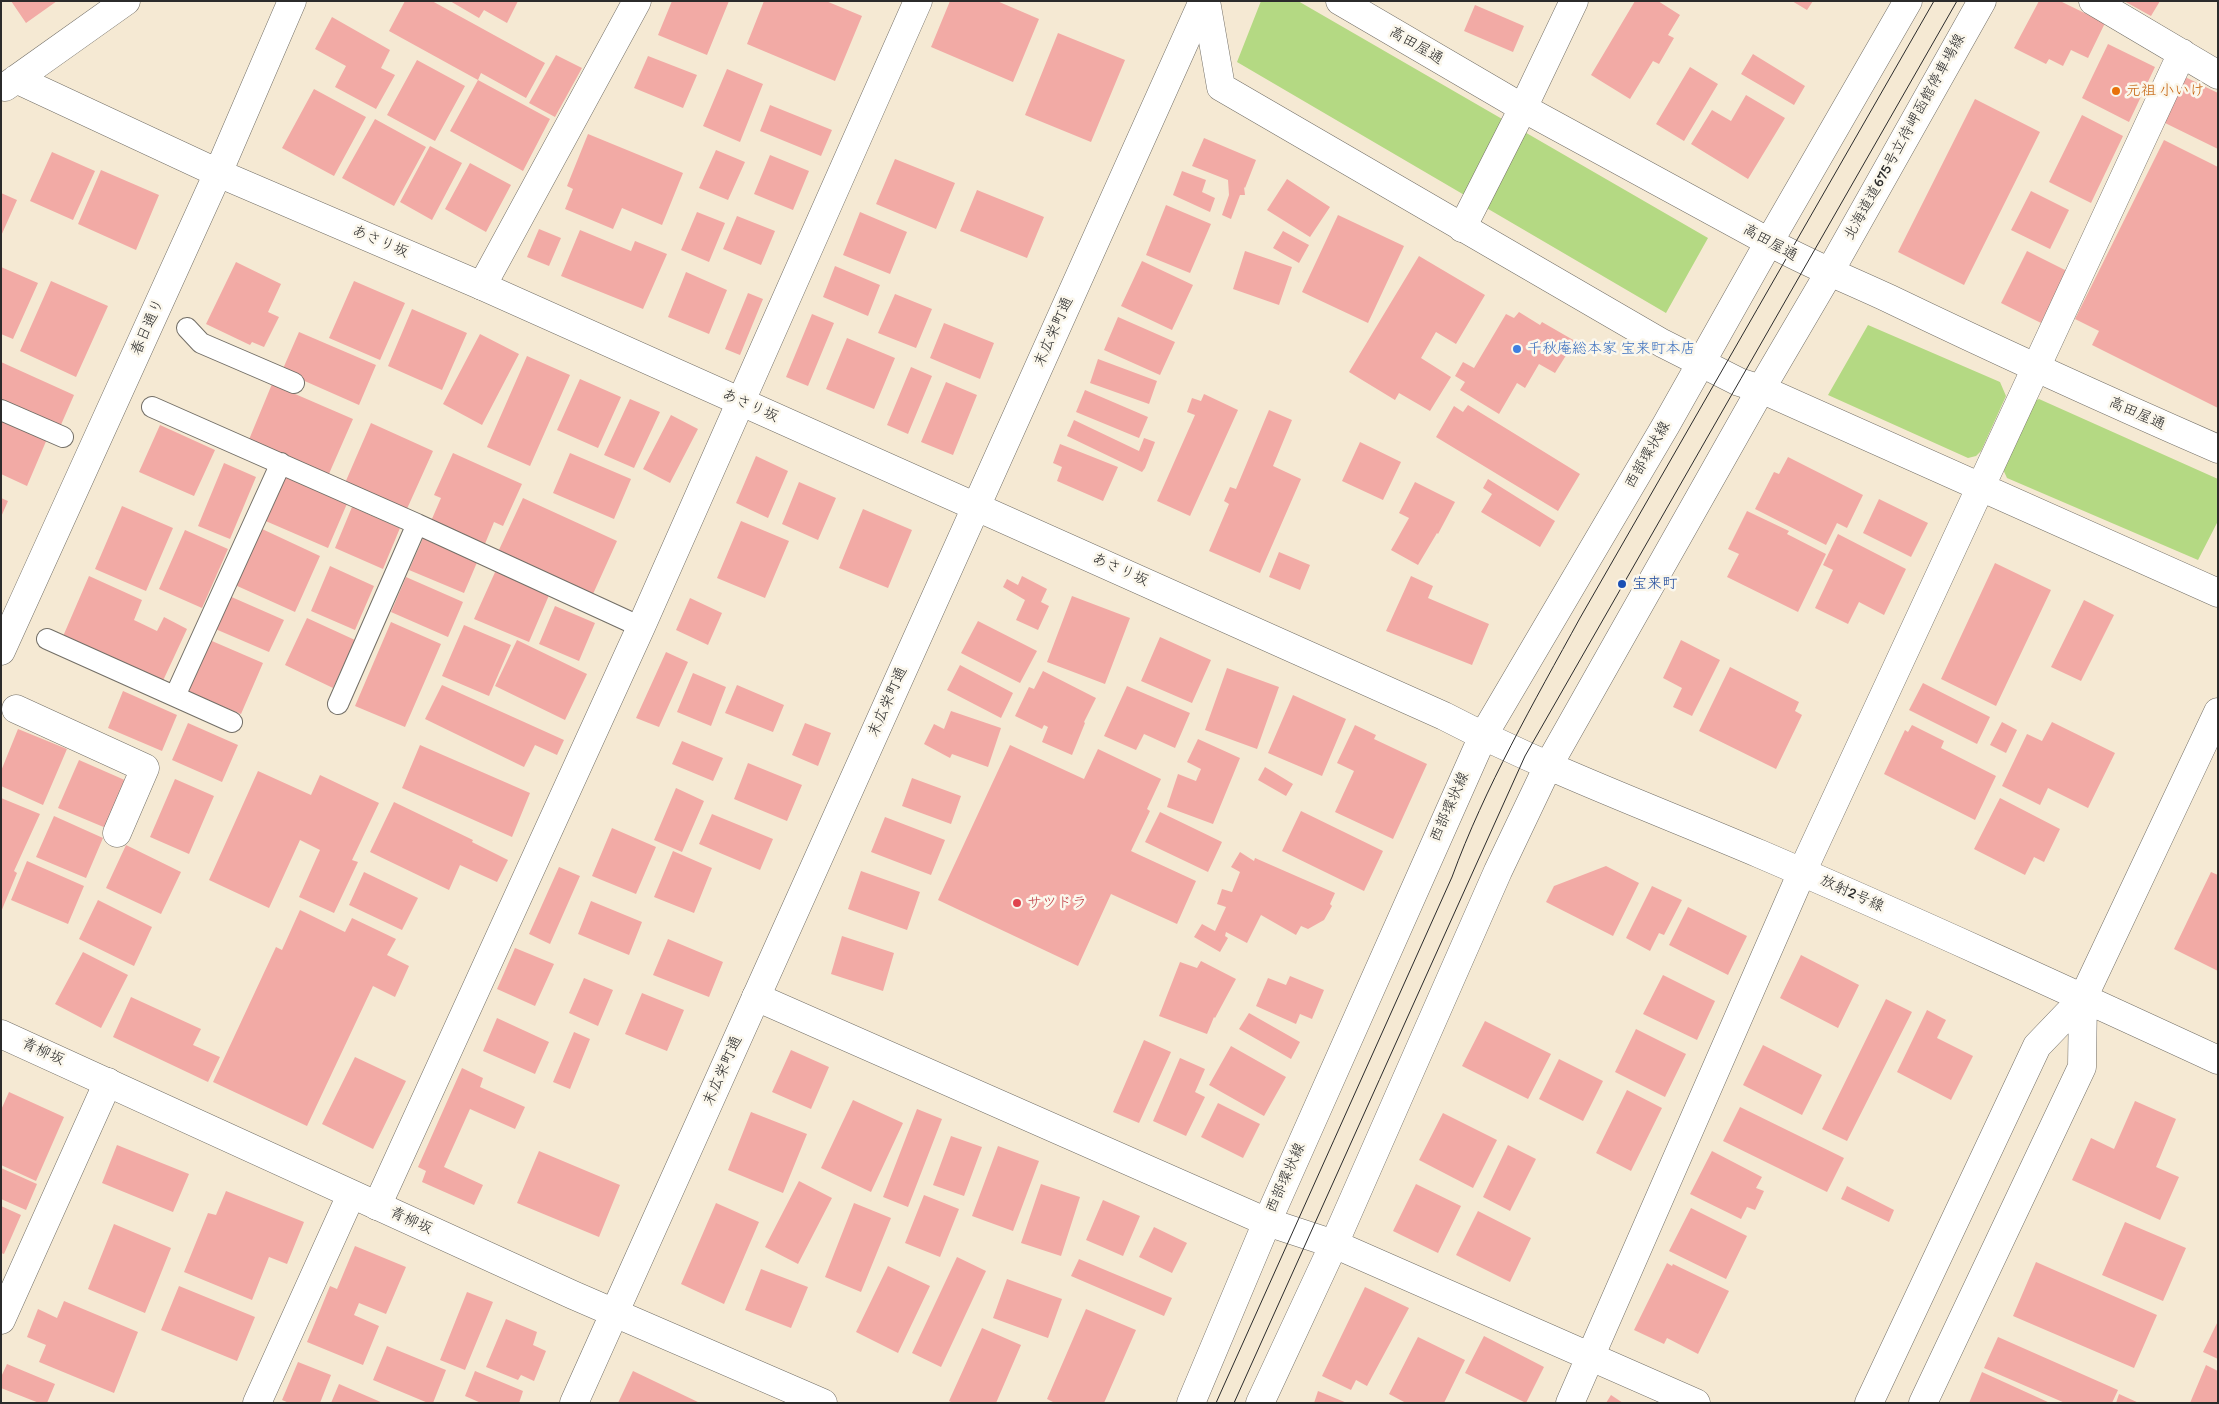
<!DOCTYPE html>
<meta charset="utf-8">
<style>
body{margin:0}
#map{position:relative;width:2219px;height:1404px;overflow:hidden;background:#f5e9d3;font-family:Itim,sans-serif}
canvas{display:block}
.frame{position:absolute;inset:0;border:2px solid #2b2b2b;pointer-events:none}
</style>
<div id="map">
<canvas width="2219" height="1404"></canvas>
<div class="frame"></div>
</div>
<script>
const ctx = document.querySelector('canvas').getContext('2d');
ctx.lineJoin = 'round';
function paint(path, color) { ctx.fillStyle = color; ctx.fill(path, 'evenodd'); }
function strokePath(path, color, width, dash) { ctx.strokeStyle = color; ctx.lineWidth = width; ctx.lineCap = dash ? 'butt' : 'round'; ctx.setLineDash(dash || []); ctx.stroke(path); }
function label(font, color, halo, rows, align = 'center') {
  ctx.font = font + ' Itim,"Klee One",sans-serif'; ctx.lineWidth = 5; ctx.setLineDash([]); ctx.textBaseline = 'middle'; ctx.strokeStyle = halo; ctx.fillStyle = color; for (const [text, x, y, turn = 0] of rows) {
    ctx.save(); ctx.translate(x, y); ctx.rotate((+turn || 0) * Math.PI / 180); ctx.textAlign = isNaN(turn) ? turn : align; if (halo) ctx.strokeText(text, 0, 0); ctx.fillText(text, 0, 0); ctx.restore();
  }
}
paint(new Path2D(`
 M1261 1H1298L1708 238 1666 313 1237 62Z
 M1868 325 2000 382 2006 396 1981 451 1976 456 1968 458 1828 395Z
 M2039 399 2218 479V521L2198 560 2007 478 2001 465 2027 404Z`), '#b4d983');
paint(new Path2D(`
 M11 1H57L26 23Z
 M405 1H432L545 63 526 98 481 73 478 80 389 31Z
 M450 1H518L507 23 484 10 479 18Z
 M672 1H729L707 55 658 35Z
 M764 1H826L862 16 835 81 747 44Z
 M950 1H997L1039 19 1013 82 931 47Z
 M1635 1H1658L1680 15 1668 35 1674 38 1659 64 1653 61 1630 99 1591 75Z
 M1792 1H1813L1807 10Z
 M2039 1H2060L2105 23 2088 58 2071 50 2063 66 2049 59 2046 64 2014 48Z
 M2124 1H2160L2151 16Z
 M1475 5 1524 26 1513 52 1464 31Z
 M332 17 390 50 381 68 395 75 376 109 335 87 346 66 315 49Z
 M1058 33 1125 60 1091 142 1025 115Z
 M2108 44 2155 67 2129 122 2082 98Z
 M1753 54 1805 86 1794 105 1741 74Z
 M556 55 582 68 555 117 529 103Z
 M648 56 697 75 683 108 634 88Z
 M417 60 465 86 435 141 387 115Z
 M1690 67 1718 84 1684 141 1656 124Z
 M727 69 763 84 740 142 703 126Z
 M2185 77 2218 93V149L2163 122Z
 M478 80 550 119 523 171 450 131Z
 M314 89 366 117 334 176 282 148Z
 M1746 95 1785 118 1748 179 1691 144 1712 110 1731 121Z
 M1975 99 2040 132 1964 285 1898 252Z
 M770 105 832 130 821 156 760 131Z
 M2082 115 2123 136 2091 203 2049 182Z
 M375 119 426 147 394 206 342 178Z
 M588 134 683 173 662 225 622 208 613 229 565 209 573 189 567 186Z
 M1204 138 1256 160 1245 188 1244 187 1245 195H1240L1231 219 1222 215 1229 195 1228 180 1192 166Z
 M2164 140 2218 167V408L2092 345 2099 331 2075 319Z
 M430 146 462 163 432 220 400 202Z
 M716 150 745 162 728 200 699 188Z
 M52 152 95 171 73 220 30 201Z
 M770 155 809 171 793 210 754 194Z
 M895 159 955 183 936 229 876 204Z
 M470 163 511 185 486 232 445 209Z
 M101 170 159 195 136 250 78 224Z
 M1182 171 1206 180 1202 192 1215 198 1210 212 1173 195Z
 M1287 179 1330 207 1310 237 1267 210Z
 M977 190 1044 217 1027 258 960 231Z
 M2031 191 2069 210 2050 249 2011 230Z
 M1 193 17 200 1 236Z
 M1166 205 1211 224 1190 273 1146 255Z
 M697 212 725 223 709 262 681 250Z
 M860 212 907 232 890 274 843 255Z
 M1338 215 1404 246 1368 323 1302 292Z
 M737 216 775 231 761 265 723 249Z
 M539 229 561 238 549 266 527 257Z
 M580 230 631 251 635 241 667 254 643 309 561 276Z
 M1283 231 1309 245 1299 263 1273 248Z
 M1245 251 1292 267 1279 305 1233 289Z
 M2027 251 2067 271 2041 323 2001 303Z
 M1419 256 1485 295 1456 344 1436 332 1421 358 1451 377 1430 411 1399 393 1395 400 1349 372Z
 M1142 261 1193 285 1172 330 1121 306Z
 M236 262 281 284 268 312 279 317 264 347 252 342 250 345 206 324Z
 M835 266 880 285 868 316 823 297Z
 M1 267 38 283 13 339 1 334Z
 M686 272 727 290 709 334 668 317Z
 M51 281 108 306 76 377 20 351Z
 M354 281 405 303 380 360 329 338Z
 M748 293 763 299 740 355 725 349Z
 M895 294 932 309 916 348 878 333Z
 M412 309 467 333 442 390 388 366Z
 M1519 312 1540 325 1542 322 1575 341 1555 373 1539 364 1525 388 1517 383 1499 414 1460 390 1465 382 1455 376 1463 362 1474 368 1506 314 1514 318Z
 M812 314 834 323 808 386 786 377Z
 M1118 317 1175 342 1160 375 1104 350Z
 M944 323 994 343 980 379 930 358Z
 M299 332 376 365 359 405 282 371Z
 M480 334 519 354 482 425 443 404Z
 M847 338 895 358 874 409 826 389Z
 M527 356 570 375 530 466 487 447Z
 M1098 359 1157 381 1149 404 1090 383Z
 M1 362 74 395 60 427 1 400Z
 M911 367 932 376 908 434 887 425Z
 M580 379 621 397 598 448 557 430Z
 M946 382 977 395 953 455 921 442Z
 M272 384 353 419 328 476 248 442Z
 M1085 390 1148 417 1139 438 1076 412Z
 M1204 394 1238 410 1190 516 1157 501 1195 415 1187 412 1192 398 1201 401Z
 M630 399 660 412 634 468 604 455Z
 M1468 405 1580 474 1558 511 1436 437 1454 406 1463 412Z
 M1269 410 1292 420 1273 466 1301 479 1260 573 1209 551 1229 504 1224 501 1230 487 1236 489Z
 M671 415 698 429 670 483 643 469Z
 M1 419 47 439 27 486 1 474Z
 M1074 420 1139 451 1144 438 1155 442 1145 468 1142 472 1067 436Z
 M371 423 433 451 406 511 345 483Z
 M160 425 215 450 194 496 139 472Z
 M1360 442 1401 462 1383 500 1342 481Z
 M1060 444 1118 467 1103 501 1057 481 1062 467 1053 463Z
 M453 453 522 484 503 526 494 522 482 551 428 528 441 498 434 495Z
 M570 453 631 479 614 519 553 493Z
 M756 456 788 471 768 518 736 503Z
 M1788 457 1863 495 1847 528 1837 523 1826 545 1755 509 1774 472 1779 474Z
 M224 463 256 477 230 539 198 526Z
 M283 470 349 499 328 548 261 519Z
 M1488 479 1555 521 1540 547 1481 512 1492 494 1483 488Z
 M799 482 836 498 818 540 782 524Z
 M1415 482 1455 502 1438 534 1437 533 1418 565 1391 550 1409 518 1399 513Z
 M1 498 8 501 1 517Z
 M523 498 617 541 593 594 498 552Z
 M1879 499 1928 523 1911 557 1863 533Z
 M122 506 173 528 146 591 95 569Z
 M352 507 400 528 383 569 335 548Z
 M863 509 912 530 888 588 839 568Z
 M1747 511 1789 531 1787 534 1826 554 1798 612 1727 577 1739 554 1728 549Z
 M741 521 789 541 765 598 717 578Z
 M260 528 320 556 295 612 235 585Z
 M185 530 228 549 202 608 159 589Z
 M1838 534 1906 569 1884 615 1859 602 1848 624 1815 608 1833 570 1823 565Z
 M424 536 478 560 464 593 409 570Z
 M1279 552 1310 565 1300 590 1269 577Z
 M1995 563 2051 590 1996 706 1941 679Z
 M330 566 374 586 355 630 311 611Z
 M496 570 550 593 529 642 474 619Z
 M89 576 142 600 134 620 157 631 164 617 187 629 161 685 61 641Z
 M1022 576 1047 589 1041 602 1049 606 1038 630 1016 620 1025 600 1003 587 1007 579 1018 585Z
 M1411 576 1433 586 1428 598 1489 624 1472 665 1386 631Z
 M406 577 463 602 448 637 391 612Z
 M227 595 284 620 269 652 213 628Z
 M1072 596 1130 618 1105 684 1047 662Z
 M690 598 722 613 708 645 676 630Z
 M2084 600 2114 615 2081 681 2051 667Z
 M555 606 595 623 579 661 539 644Z
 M307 618 355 640 333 688 285 665Z
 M978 621 1037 651 1020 683 961 653Z
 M391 622 441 644 405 727 355 706Z
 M464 625 511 645 489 696 442 676Z
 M1160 637 1211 660 1192 703 1141 681Z
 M205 638 263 663 241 714 184 690Z
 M517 640 587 674 565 720 495 686Z
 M1681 640 1720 660 1692 716 1673 707 1682 688 1663 678Z
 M666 652 688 662 659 727 636 718Z
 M960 665 1013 693 1001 718 947 690Z
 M1730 667 1799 702 1795 711 1802 715 1776 769 1699 731Z
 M1227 668 1279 687 1257 749 1205 730Z
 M1043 671 1096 698 1084 722 1085 723 1072 755 1042 742 1048 727 1044 725 1042 729 1015 716 1029 687 1034 689Z
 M693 673 726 687 711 726 677 712Z
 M1923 683 1990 717 1977 744 1909 710Z
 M442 685 564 740 557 755 535 745 524 767 425 719Z
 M737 685 784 705 773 732 725 713Z
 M1127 686 1190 713 1175 748 1144 734 1136 750 1104 736Z
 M123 691 177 715 162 751 108 728Z
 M1293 695 1346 719 1322 776 1268 753Z
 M951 711 1001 728 988 767 952 754 950 758 924 744 934 724 944 729Z
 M2002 722 2017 730 2006 753 1990 745Z
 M2052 722 2115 753 2088 808 2048 788 2040 805 2002 786 2027 734 2042 741Z
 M188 723 238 745 222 782 172 760Z
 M805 723 831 733 818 766 792 755Z
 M1355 725 1376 735 1374 739 1427 764 1393 839 1335 812 1354 771 1337 763Z
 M1912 725 1944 741 1941 748 1996 776 1975 820 1884 774 1905 730 1908 732Z
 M18 729 67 749 43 805 1 786V771Z
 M1198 739 1240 758 1213 824 1167 807 1178 774 1196 781 1201 769 1187 762Z
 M682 741 723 758 713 781 672 764Z
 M420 745 530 793 512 837 402 788Z
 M1010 745 1084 779 1098 749 1161 779 1147 809 1150 811 1131 851 1196 881 1177 924 1111 894 1078 966 938 900Z
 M79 760 127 781 106 828 58 808Z
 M748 763 802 785 787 821 734 799Z
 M1265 767 1293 784 1286 796 1258 780Z
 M258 771 311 795 320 775 379 803 352 860 358 862 334 913 299 897 320 850 300 840 269 908 209 880Z
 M912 778 961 796 951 824 902 806Z
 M175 779 214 796 189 854 150 837Z
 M676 788 704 801 682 852 654 840Z
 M1 798 40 814 14 871 17 873 1 912Z
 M2000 798 2060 829 2044 862 2034 857 2025 875 1974 849Z
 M394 802 473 840 472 842 508 860 497 882 460 865 449 890 370 852Z
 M1301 811 1383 851 1364 891 1282 851Z
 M1160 812 1222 842 1208 872 1145 842Z
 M712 814 773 839 760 870 699 844Z
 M54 816 103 838 86 878 36 857Z
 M885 817 945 840 931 875 871 852Z
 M612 828 656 847 636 894 592 876Z
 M126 845 181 872 161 914 106 888Z
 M673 851 712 868 694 913 654 897Z
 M1240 852 1254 861 1255 858 1335 893 1330 904 1332 906 1324 920 1308 929 1301 926 1296 935 1261 915 1247 943 1226 932 1225 936 1228 938 1220 952 1194 937 1202 924 1215 931 1226 907 1217 904 1222 889 1232 892 1240 872 1231 867Z
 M27 861 84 886 68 924 11 900Z
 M1606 866 1639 883 1613 936 1546 902 1554 886Z
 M559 867 580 876 550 944 529 934Z
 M861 871 920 892 907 930 848 909Z
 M364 872 418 898 402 930 349 905Z
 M2211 872 2218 875V971L2174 949Z
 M1652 886 1682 900 1664 935 1659 933 1650 951 1626 938Z
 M98 900 152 927 134 966 79 939Z
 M591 901 642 922 629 955 578 934Z
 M1688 907 1747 936 1728 975 1669 945Z
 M300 910 345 932 352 918 396 939 387 955 409 966 395 997 373 986 307 1126 213 1082 276 947 282 950Z
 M842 936 894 953 883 991 831 974Z
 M668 939 723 962 709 997 653 975Z
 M515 948 554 964 535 1006 497 989Z
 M83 952 128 975 101 1028 55 1004Z
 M1801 955 1859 985 1838 1028 1780 998Z
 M1201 961 1236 979 1215 1018 1214 1017 1207 1034 1159 1016 1180 962 1197 968Z
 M1663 975 1715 1001 1697 1040 1643 1014Z
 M1290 976 1324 990 1312 1019 1300 1014 1296 1024 1256 1006 1268 978 1286 985Z
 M584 978 613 990 598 1026 569 1013Z
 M642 993 684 1010 667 1051 625 1034Z
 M131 997 201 1029 193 1045 220 1057 208 1082 113 1037Z
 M1886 999 1912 1012 1847 1141 1822 1129Z
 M1927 1010 1946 1020 1937 1038 1973 1056 1951 1100 1897 1072Z
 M1249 1013 1300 1042 1291 1059 1239 1029Z
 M497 1018 549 1042 535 1074 483 1051Z
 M1485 1021 1551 1054 1528 1099 1462 1066Z
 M1636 1029 1686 1054 1665 1097 1615 1072Z
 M574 1032 590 1039 570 1089 553 1082Z
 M1144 1040 1171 1052 1139 1123 1113 1112Z
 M1763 1045 1822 1075 1802 1115 1743 1085Z
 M1231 1046 1286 1077 1264 1116 1209 1085Z
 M791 1050 829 1067 811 1109 772 1092Z
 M355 1057 406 1081 373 1149 322 1124Z
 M1180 1058 1205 1069 1195 1092 1205 1097 1186 1136 1153 1121Z
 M1559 1059 1603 1081 1583 1121 1539 1099Z
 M462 1068 483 1078 480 1087 525 1107 515 1129 470 1109 444 1167 483 1185 474 1205 422 1182 426 1171 418 1167Z
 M1627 1090 1662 1108 1631 1171 1596 1153Z
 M9 1092 64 1117 36 1181 1 1165V1110Z
 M853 1100 903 1123 871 1192 821 1168Z
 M2135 1101 2176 1119 2156 1167 2179 1177 2160 1220 2072 1180 2091 1138 2114 1149Z
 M1218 1103 1260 1124 1243 1158 1201 1137Z
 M1740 1107 1844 1158 1827 1192 1723 1141Z
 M917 1109 942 1119 908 1207 883 1197Z
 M751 1112 807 1134 783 1193 728 1170Z
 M1443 1113 1497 1140 1473 1188 1419 1160Z
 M951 1136 982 1147 964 1196 933 1185Z
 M117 1145 189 1174 173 1212 102 1183Z
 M1508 1145 1536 1159 1510 1211 1483 1197Z
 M998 1146 1039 1161 1013 1231 972 1216Z
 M539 1151 620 1185 599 1237 517 1203Z
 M1712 1151 1762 1177 1756 1188 1764 1191 1755 1210 1747 1207 1741 1219 1690 1194Z
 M1 1168 37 1184 26 1210 1 1199Z
 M799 1181 832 1198 798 1264 765 1247Z
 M1041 1184 1080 1197 1061 1256 1021 1243Z
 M1416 1184 1461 1206 1438 1253 1393 1231Z
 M1847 1186 1894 1210 1889 1222 1841 1199Z
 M226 1191 304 1222 287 1264 269 1257 252 1300 184 1272 208 1213 216 1215Z
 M924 1195 959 1209 940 1257 905 1243Z
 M1103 1200 1140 1216 1123 1256 1086 1240Z
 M716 1203 759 1222 724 1304 681 1284Z
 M854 1203 891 1218 861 1292 825 1277Z
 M1 1206 21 1215 4 1254 1 1253Z
 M1691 1208 1747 1236 1726 1279 1669 1251Z
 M1478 1211 1531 1238 1510 1282 1456 1255Z
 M2125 1222 2186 1248 2163 1301 2102 1275Z
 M114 1224 171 1248 145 1313 88 1289Z
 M1154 1227 1187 1243 1172 1273 1139 1257Z
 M355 1246 406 1267 386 1314 359 1303 354 1315 379 1326 363 1365 307 1342 330 1286 337 1289Z
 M957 1257 986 1271 941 1367 912 1353Z
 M1079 1259 1172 1298 1164 1316 1071 1276Z
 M2036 1262 2157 1315 2134 1368 2013 1316Z
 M1667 1263 1672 1266 1673 1264 1729 1291 1698 1354 1667 1338 1664 1344 1634 1330Z
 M888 1266 930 1286 898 1353 856 1332Z
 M761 1269 808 1287 791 1328 745 1310Z
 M1007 1279 1062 1299 1048 1338 993 1318Z
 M179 1286 255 1317 237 1361 161 1330Z
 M1365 1287 1409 1308 1367 1386 1356 1380 1351 1390 1322 1376Z
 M467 1292 493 1302 465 1370 440 1360Z
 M64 1301 138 1332 114 1393 39 1362 46 1345 27 1337 38 1309 57 1318Z
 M1086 1309 1136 1330 1104 1403H1055L1047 1399Z
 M506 1319 537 1332 533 1345 546 1351 534 1381 521 1375 518 1380 486 1367Z
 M2218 1321V1359L2203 1352Z
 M982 1328 1021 1345 996 1403H953L949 1401Z
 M1484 1336 1544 1367 1526 1403 1465 1373Z
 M1418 1337 1465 1360 1444 1403H1406L1389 1394Z
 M1998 1337 2118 1390 2112 1403H2065L1984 1368Z
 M387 1346 446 1370 433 1403H428L373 1380Z
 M298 1362 331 1375 320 1403H289L282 1400Z
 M7 1364 55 1384 47 1403H39L1 1388V1377Z
 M2206 1365 2218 1371V1403H2190Z
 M475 1371 523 1391 519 1403H481L465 1396Z
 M633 1371 700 1403H618Z
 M1982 1372 2050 1403H1969Z
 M339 1384 383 1403H331Z
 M1318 1391 1347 1403H1314Z
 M2119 1394 2139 1403H2116Z
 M1611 1395 1623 1403H1606Z`), '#f2aaa5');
const service = new Path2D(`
 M187 328 201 343 294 383
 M152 407 417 524 338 704
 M1 410 63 437
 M417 524 641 627
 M47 639 232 722
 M175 696 281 463`);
const minor = new Path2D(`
 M2093 1 2218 75
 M1462 228 1523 108 1574 1
 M1769 242C1809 264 1849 280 1890 299 1998 351 2108 401 2218 449
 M482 286 637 1
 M1761 389 2218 593
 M16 709 145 768 117 833
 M756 997 1267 1222 1334 1244 1696 1403
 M377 1206 641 627 918 1
 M1 1320 108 1082
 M257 1403 351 1195
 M1570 1403 1802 872 2182 53`);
const tertiary = new Path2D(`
 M16 79 218 173 482 286 1444 716C1546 769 1654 809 1760 854 1914 920 2066 990 2218 1060
 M5 87 126 1
 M1 651 218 173 292 1
 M1 1034 573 1295 823 1403
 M574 1403 1203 1
 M1191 1403 1267 1222 1483 736 1666 425 1769 242
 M1260 1403 1334 1244 1498 871 1548 766 1761 389
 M1869 1403 2037 1046 2083 998 2218 712
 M1923 1403 2082 1067 2083 998`);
const secondary = new Path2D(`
 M1206 1 1221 87 1662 343 1739 382 1761 389 1829 273 1982 1
 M1340 1 1523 108 1769 242 1908 1`);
strokePath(service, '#726e66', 22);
strokePath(minor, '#726e66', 29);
strokePath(tertiary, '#726e66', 29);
strokePath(secondary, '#726e66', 29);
strokePath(service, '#fff', 20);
strokePath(minor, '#fff', 28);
strokePath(tertiary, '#fff', 28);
strokePath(secondary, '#fff', 28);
strokePath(new Path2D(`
 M1216 1403 1452 877C1485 787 1534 702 1580 618L1934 1
 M1234 1403 1525 756 1957 1`), '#2b2b2b', 1);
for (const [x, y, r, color] of [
 [2116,91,5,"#e8710a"],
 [1517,349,5,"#3f7fe0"],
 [1622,584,5,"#1a4fb4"],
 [1017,903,5,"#e0444e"]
]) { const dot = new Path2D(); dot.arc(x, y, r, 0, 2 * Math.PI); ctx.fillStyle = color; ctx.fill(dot); strokePath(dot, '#fbf7ec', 2); }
label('15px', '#2b2b2b', '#fbf7ec', [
 ["高田屋通",1416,46,30],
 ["北海道道675号立待岬函館停車場線",1905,137,-61],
 ["あさり坂",380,242,23],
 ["高田屋通",1770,243,29],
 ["春日通り",148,327,-66],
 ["末広栄町通",1054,332,-66],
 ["あさり坂",750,406,24],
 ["高田屋通",2137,414,24],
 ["西部環状線",1648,455,-60],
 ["あさり坂",1120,570,24],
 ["末広栄町通",888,702,-66],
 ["西部環状線",1450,807,-66],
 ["放射2号線",1852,894,24],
 ["青柳坂",43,1052,24],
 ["末広栄町通",723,1071,-66],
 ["西部環状線",1286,1178,-66],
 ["青柳坂",411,1221,24]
]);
label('15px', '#c56008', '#fbf7ec', [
 ["元祖 小いけ",2126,91]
], 'left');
label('15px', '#366cbe', '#fbf7ec', [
 ["千秋庵総本家 宝来町本店",1527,349]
], 'left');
label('15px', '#164399', '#fbf7ec', [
 ["宝来町",1632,584]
], 'left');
label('15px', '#be3a42', '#fbf7ec', [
 ["サツドラ",1027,903]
], 'left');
</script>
